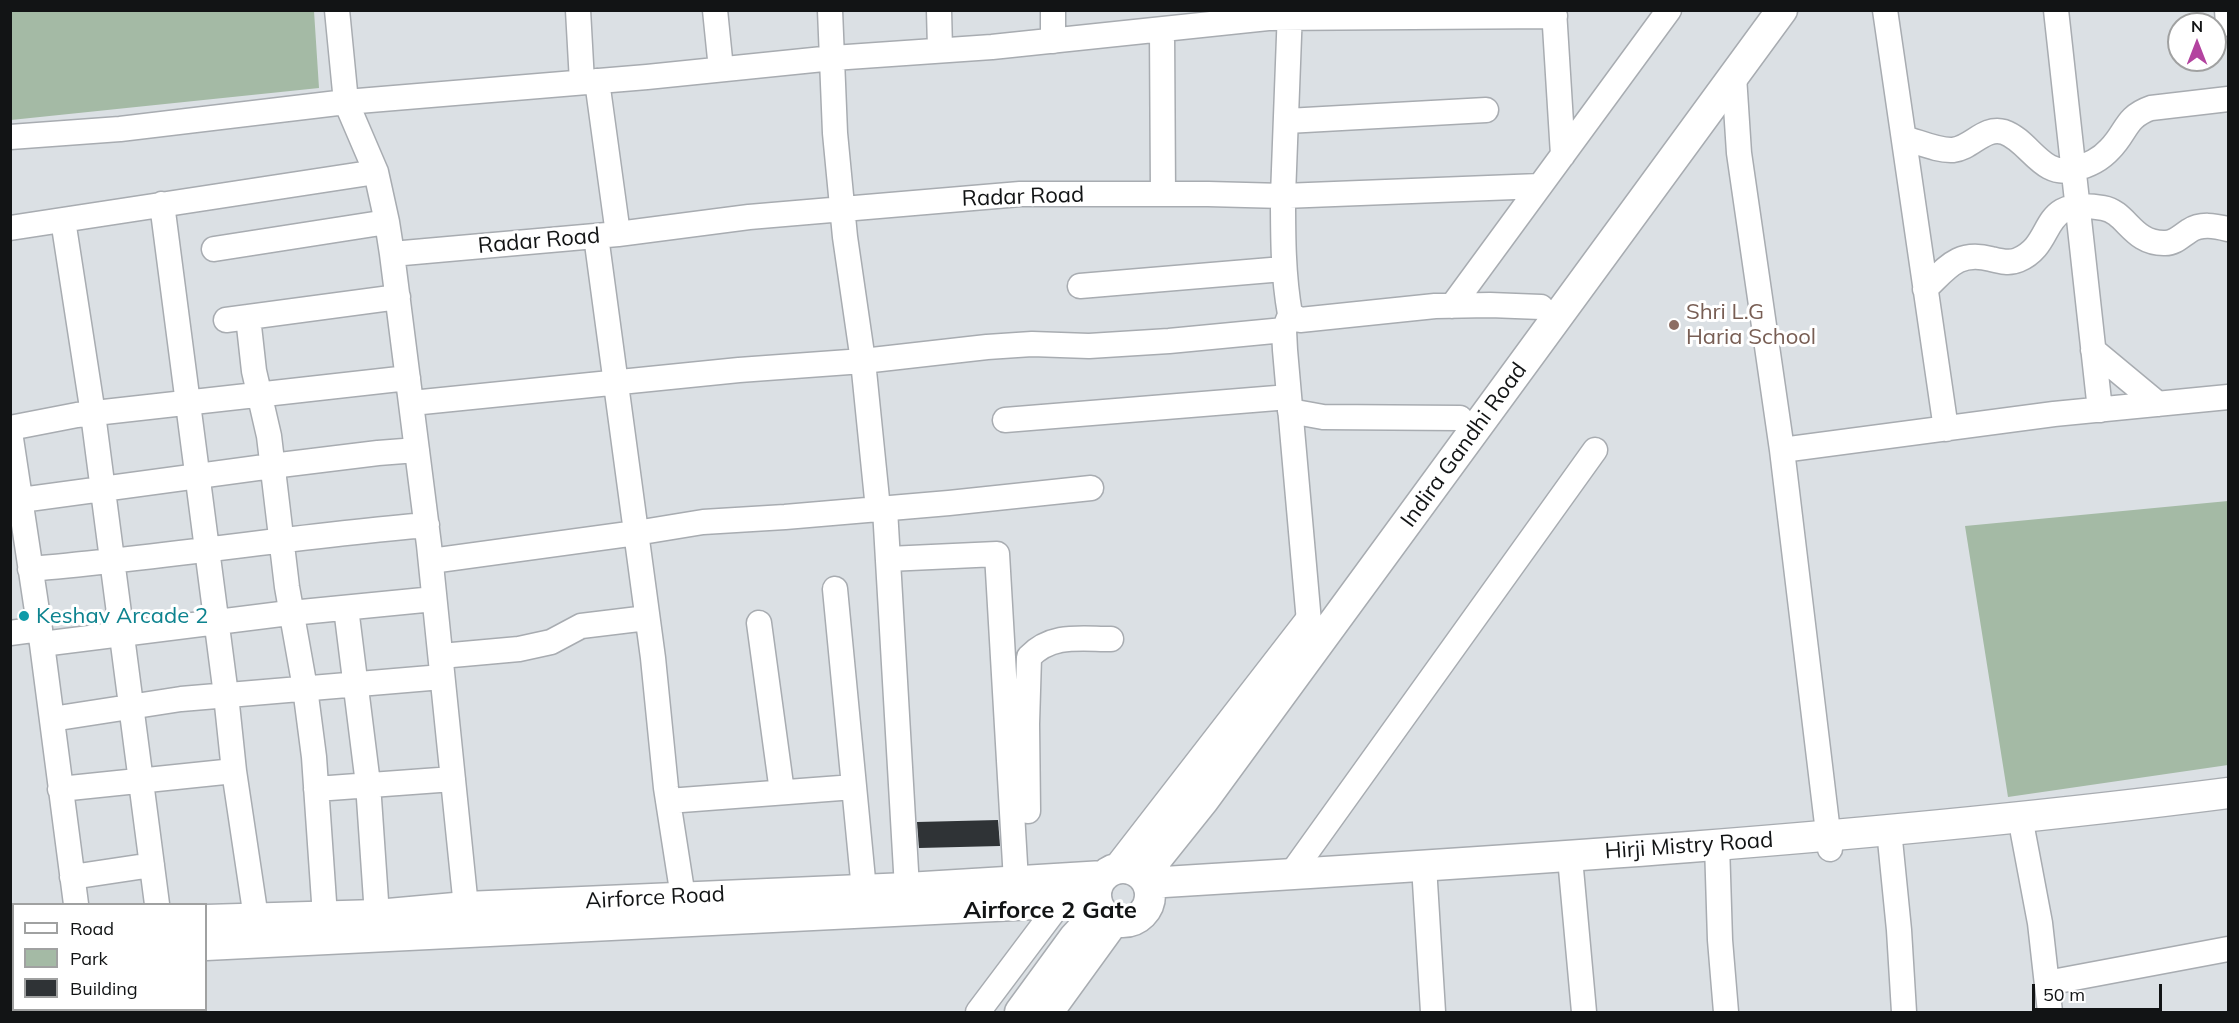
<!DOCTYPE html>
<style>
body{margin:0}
#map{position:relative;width:2239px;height:1023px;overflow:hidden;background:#dbe0e4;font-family:Mulish,sans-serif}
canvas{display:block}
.frame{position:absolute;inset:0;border:12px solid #121415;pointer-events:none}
.legend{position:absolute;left:12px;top:903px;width:195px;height:108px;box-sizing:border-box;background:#fff;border:2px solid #a0a1a1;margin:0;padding:8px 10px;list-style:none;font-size:18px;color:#121415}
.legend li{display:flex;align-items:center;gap:12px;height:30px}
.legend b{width:30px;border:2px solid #a0a1a1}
.north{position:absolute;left:2167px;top:12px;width:60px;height:60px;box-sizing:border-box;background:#fff;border:2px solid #a0a1a1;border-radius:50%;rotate:0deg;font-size:16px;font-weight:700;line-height:24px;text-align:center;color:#121415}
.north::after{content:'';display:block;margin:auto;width:21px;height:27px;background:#b3439f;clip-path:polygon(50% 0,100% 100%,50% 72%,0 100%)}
.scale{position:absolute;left:2032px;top:984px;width:130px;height:27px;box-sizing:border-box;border:3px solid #121415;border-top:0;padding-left:8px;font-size:18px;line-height:21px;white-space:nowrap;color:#121415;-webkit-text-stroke:4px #fff;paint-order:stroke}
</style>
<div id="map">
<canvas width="2239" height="1023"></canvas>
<div class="frame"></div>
<ul class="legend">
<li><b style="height:8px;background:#fff"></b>Road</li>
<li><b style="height:16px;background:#a4baa5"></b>Park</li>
<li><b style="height:16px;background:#2f3336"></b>Building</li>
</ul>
<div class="north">N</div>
<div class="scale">50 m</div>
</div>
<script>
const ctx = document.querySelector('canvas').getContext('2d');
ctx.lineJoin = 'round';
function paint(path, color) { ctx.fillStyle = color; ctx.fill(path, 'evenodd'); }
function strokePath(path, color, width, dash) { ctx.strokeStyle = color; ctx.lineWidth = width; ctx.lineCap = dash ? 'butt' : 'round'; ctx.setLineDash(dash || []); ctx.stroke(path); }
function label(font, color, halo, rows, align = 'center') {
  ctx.font = font + ' Mulish,sans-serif'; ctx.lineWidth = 6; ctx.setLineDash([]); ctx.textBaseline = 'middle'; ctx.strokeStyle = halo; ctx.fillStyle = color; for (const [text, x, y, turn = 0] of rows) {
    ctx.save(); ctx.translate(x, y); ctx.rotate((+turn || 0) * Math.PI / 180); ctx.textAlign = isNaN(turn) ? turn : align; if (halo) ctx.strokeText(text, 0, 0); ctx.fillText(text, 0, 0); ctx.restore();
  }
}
paint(new Path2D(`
 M11 10 314 11 319 88 11 120Z
 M2228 501V765L2008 797 1965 526Z`), '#a4baa5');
paint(new Path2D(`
 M998 820 1000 846 919 848 917 822Z`), '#2f3336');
const minor = new Path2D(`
 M337 10 346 102 376 172 387 222 392 254 429 545 466 907
 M578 10 582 82
 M715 10 721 69
 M830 10 835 133 845 237 863 361 878 509
 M939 10 940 49
 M1053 10V41
 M1290 10 1283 196 1540 186
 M1554 10 1563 155
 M1885 10 1946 429
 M2056 10 2100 410
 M2227 10 2228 24
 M1162 30 1163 194
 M1734 76 1739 153 1782 450 1830 849
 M597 81 618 234
 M1287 121 1486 110
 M10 137 120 129 346 102 647 77 833 58 992 47 1268 18 1555 16
 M1904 138C1919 142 1938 151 1953 150 1972 148 1984 126 2004 132 2030 141 2042 179 2074 169 2087 166 2101 159 2110 149 2127 132 2125 117 2151 108L2228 99
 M162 204 226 695 234 771 256 918
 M63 220 93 414 157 904
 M10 228 376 172
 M596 236 653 658 666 788 683 897
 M214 249 387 222
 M392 254 618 234 749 217 1020 194H1208L1283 196C1283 236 1283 275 1290 314L1300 320 1435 306 1490 305 1541 307
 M1080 286 1283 269
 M1925 289C1947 268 1958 250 1991 259 1999 261 2009 264 2018 260 2058 243 2036 196 2103 208 2127 212 2132 244 2165 243 2175 243 2181 236 2189 231 2201 223 2215 226 2228 229
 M1452 306 1669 10
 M1290 315 1284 330 1285 350 1309 622
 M248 317 254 371 269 436 287 587 305 688 314 757 325 916
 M226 320 398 297
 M2093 350 2158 404
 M412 403 739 370 863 361 987 347 1032 344 1089 346 1169 341 1284 330
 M1290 411 1323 417 1460 418
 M1005 420 1289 397
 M10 428 77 415 408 378
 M10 432 42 644 76 904
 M1782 450 2054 414 2228 397
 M21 500 272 466 378 453 417 450
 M885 509 907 888
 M888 559 997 554 1016 881
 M431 561 636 533 703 522 785 517 949 503 1091 488
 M30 569C162 558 294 536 427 525
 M835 589 864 890
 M346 608 368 784 377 915
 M759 623 782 792
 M10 633 40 629
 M42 644 281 614 434 599
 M441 656 519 649 551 642 581 626 647 618
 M52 719 181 699 442 677
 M60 789 234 771
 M316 789 453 779
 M668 801 854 787
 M1028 811 1027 724 1029 657C1052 633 1081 639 1111 639
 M1889 830 1899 930 1904 1012
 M2023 833 2040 923 2050 1012
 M1717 844 1720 940 1726 1012
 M1424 866 1433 1012
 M1571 869 1584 1012
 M1291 874 1595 450
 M72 877 152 865
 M2047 983 2228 949
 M978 1012 1060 903`);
const major = new Path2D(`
 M1096 895a27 27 0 1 1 54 0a27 27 0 1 1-54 0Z
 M1119 868 1308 624
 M1143 876 1203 801 1782 10
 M1148 883C1509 861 1870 839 2228 793
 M206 920 377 915 466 907 907 888 1104 876
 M10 927H14
 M206 945 1096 901
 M10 956H14
 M1020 1012 1074 938 1100 910
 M1048 1012 1114 921`);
strokePath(minor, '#a8acb1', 27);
strokePath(major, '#a8acb1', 33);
strokePath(minor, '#fff', 24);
strokePath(major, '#fff', 30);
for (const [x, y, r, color] of [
 [1674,325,6,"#8d6e63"],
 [24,616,6,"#0f9aa8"]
]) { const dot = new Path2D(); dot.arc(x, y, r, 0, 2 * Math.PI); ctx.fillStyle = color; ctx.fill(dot); strokePath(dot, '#fff', 2); }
label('22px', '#121415', '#fff', [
 ["Radar Road",1023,197,-2],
 ["Radar Road",539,241,-5],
 ["Indira Gandhi Road",1464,445,-54],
 ["Hirji Mistry Road",1689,846,-4],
 ["Airforce Road",655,898,-3]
]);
label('22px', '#785e54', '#fff', [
 ["Shri L.G",1686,312],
 ["Haria School",1686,337]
], 'left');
label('22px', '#0d838f', '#fff', [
 ["Keshav Arcade 2",36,616]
], 'left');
label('bold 24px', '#121415', '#fff', [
 ["Airforce 2 Gate",1050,911]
]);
</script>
